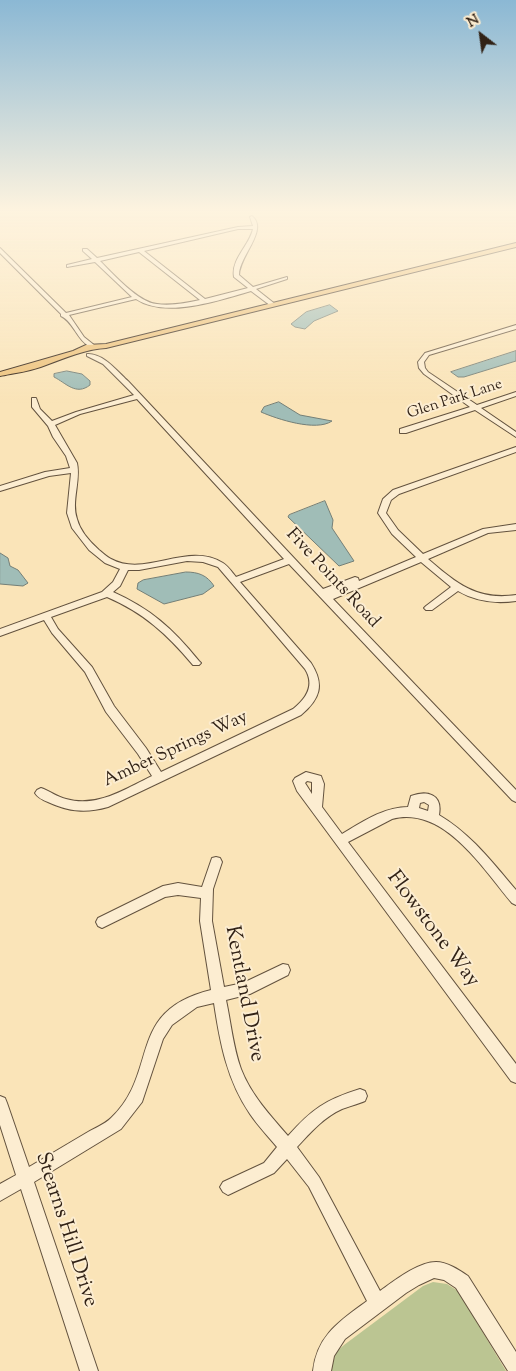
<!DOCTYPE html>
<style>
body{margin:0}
#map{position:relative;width:516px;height:1371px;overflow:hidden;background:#fae4b8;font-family:"Sorts Mill Goudy",serif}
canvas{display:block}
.north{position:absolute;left:456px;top:10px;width:50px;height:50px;-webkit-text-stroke:4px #fcedd1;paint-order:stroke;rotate:330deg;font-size:14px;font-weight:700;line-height:20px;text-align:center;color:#312216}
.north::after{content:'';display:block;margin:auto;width:18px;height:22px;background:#312216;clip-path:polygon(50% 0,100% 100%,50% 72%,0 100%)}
</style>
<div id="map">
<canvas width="516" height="1371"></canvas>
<div class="north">N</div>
</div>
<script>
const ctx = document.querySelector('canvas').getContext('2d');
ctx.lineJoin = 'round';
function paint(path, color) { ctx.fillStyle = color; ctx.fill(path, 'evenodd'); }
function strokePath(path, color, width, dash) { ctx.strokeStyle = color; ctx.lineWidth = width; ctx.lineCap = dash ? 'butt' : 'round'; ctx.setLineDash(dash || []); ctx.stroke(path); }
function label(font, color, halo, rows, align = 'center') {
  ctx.font = font + ' "Sorts Mill Goudy",serif'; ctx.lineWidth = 4; ctx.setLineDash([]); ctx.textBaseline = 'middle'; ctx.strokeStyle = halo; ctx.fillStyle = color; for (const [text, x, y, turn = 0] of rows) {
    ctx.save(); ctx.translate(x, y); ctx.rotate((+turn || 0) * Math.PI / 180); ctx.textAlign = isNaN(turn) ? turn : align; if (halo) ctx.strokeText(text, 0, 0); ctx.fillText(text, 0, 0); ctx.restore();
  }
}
paint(new Path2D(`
 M433 1282 447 1284 458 1291 506 1371H331L336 1352 344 1345 423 1286Z`), '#bbc592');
const water = new Path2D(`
 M330 305 338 311 314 321 305 329 295 327 291 324 306 312Z
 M516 351V361L464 377H458L451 372Z
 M67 371 82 374 90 381V385C76 396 66 383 54 377V374Z
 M279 402 300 415 332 421C316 432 277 419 261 412L264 407Z
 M325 501 333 520 332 528 354 561 339 566 288 517 289 515Z
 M0 553 8 558 10 566 18 570 28 583 23 586 0 584Z
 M186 572C198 572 207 575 214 586L203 594 164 604 137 589 138 583 143 580Z`);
paint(water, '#a0bdb7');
strokePath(water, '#747f77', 1);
const minor = new Path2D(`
 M252 216C269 230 239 256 239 275L253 287 287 277V279L256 289 275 304V306H271L251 291C220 300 165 319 136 299L69 315 84 337 94 345V347L92 348C77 341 74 322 61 316V314L0 253V248L66 313 132 297 95 262 67 267V265L92 259 83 251V249H87L97 258 238 227 253 226 250 217ZM238 229H253C249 246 231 259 234 277L248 288 209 298 205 299 144 251ZM139 252 200 300C186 303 171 306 157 304 139 303 113 274 100 261Z
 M516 325V329L429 355 424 362 425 368 428 372 477 405 516 392V396L481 408 516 432V437L475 410 406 433H400V429L470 407 424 374 419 368 418 362 425 353Z
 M87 354C103 353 117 371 128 381L323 589 355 577 358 578 359 581 416 557 392 534 378 513 383 499 393 490 516 447V452L399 494 391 500 386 513 398 530 423 554 483 529 516 524V530L488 533 428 559C456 583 477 601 516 595V601C496 604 475 601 458 591L432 610H426L424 608 426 606 451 587 421 562 333 599 516 790V802L512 800 289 564 240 582 311 663C325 685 320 699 301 715L108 807C87 813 69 812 48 802 43 800 38 798 35 793L37 790 41 788C50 791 57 797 66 799 97 808 125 789 152 776L138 754 106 712 85 672 52 633 44 620 0 636V629L102 592 113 582 120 569 105 563 89 550 72 528 67 513 71 473 49 476 0 491V486L45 472 70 468 66 456 53 437 48 426 32 407V398H36L40 409 52 421 76 412 134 395 103 364 87 356ZM137 399 284 559 236 577C232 572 228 566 223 563 187 541 146 578 111 559 107 557 103 553 99 550 90 542 80 531 77 519 71 501 81 481 77 463L55 425 80 414ZM187 561 203 562 218 567 305 669C315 685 307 698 293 709L161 772 146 748 114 706 92 667 58 629 51 617 107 597C144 613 167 634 193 665H199L201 663 199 661C173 629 151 609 113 592L120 586 128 570H139Z
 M306 772 321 776 324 784 322 807 342 834C362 822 384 807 408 807L411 796C427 790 443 794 439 815 471 834 492 862 516 890V905L512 903C483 869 444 805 392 819L348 842 516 1064V1083L511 1081 297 791 293 781 295 778ZM307 781 312 782V794L305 783ZM424 802 429 805 428 811 419 808 420 803Z
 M216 857 220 858 222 862 213 889 212 921 224 987 243 983 283 964 288 965 290 970 288 975 250 994 226 1000C231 1023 233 1047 241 1069 251 1095 270 1115 288 1136 312 1109 325 1100 360 1089L365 1091 367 1096 365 1101C358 1104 350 1106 342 1109 324 1117 311 1132 297 1147L319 1177 380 1291C394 1281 418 1262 436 1262 447 1262 459 1270 468 1276L516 1352V1371H508L456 1288 444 1280 434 1278 419 1285 406 1293 345 1339 334 1356 331 1371H313C317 1335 340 1321 367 1301L309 1187 287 1159 274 1173 228 1195 223 1192 220 1187 223 1182 264 1163 277 1147C268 1136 258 1126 250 1114 227 1080 220 1043 214 1003L197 1007 172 1025 163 1039 142 1102 121 1129 34 1182 98 1371H80L21 1189 0 1201V1184L16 1175 0 1125V1096L5 1098 7 1103 29 1167C49 1155 68 1144 88 1132 95 1128 105 1124 111 1118 160 1072 125 1011 211 990L200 921 201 898 178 895 165 897 102 928 98 926 96 922 98 918 163 886 178 883 202 887 212 858Z`);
const major = new Path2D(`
 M516 243V247L106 348C86 349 65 358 46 365 32 371 15 373 0 376V372L73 351 86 345 106 344Z`);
strokePath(minor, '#63523e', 2);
strokePath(major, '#312216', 2);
paint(minor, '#fcedd1');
paint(major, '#edc27c');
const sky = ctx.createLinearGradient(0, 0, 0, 403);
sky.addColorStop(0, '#8bb8d4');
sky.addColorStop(0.52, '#fdf3df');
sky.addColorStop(1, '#fdf3df00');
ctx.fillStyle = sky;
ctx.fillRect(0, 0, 516, 403);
label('15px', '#312216', '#fcedd1', [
 ["Glen Park Lane",455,400,-18]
]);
label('18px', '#312216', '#fcedd1', [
 ["Five Points Road",332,579,47],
 ["Amber Springs Way",176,750,-25]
]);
label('21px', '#312216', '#fcedd1', [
 ["Flowstone Way",432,930,53],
 ["Kentland Drive",243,994,79],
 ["Stearns Hill Drive",65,1230,72]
]);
</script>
